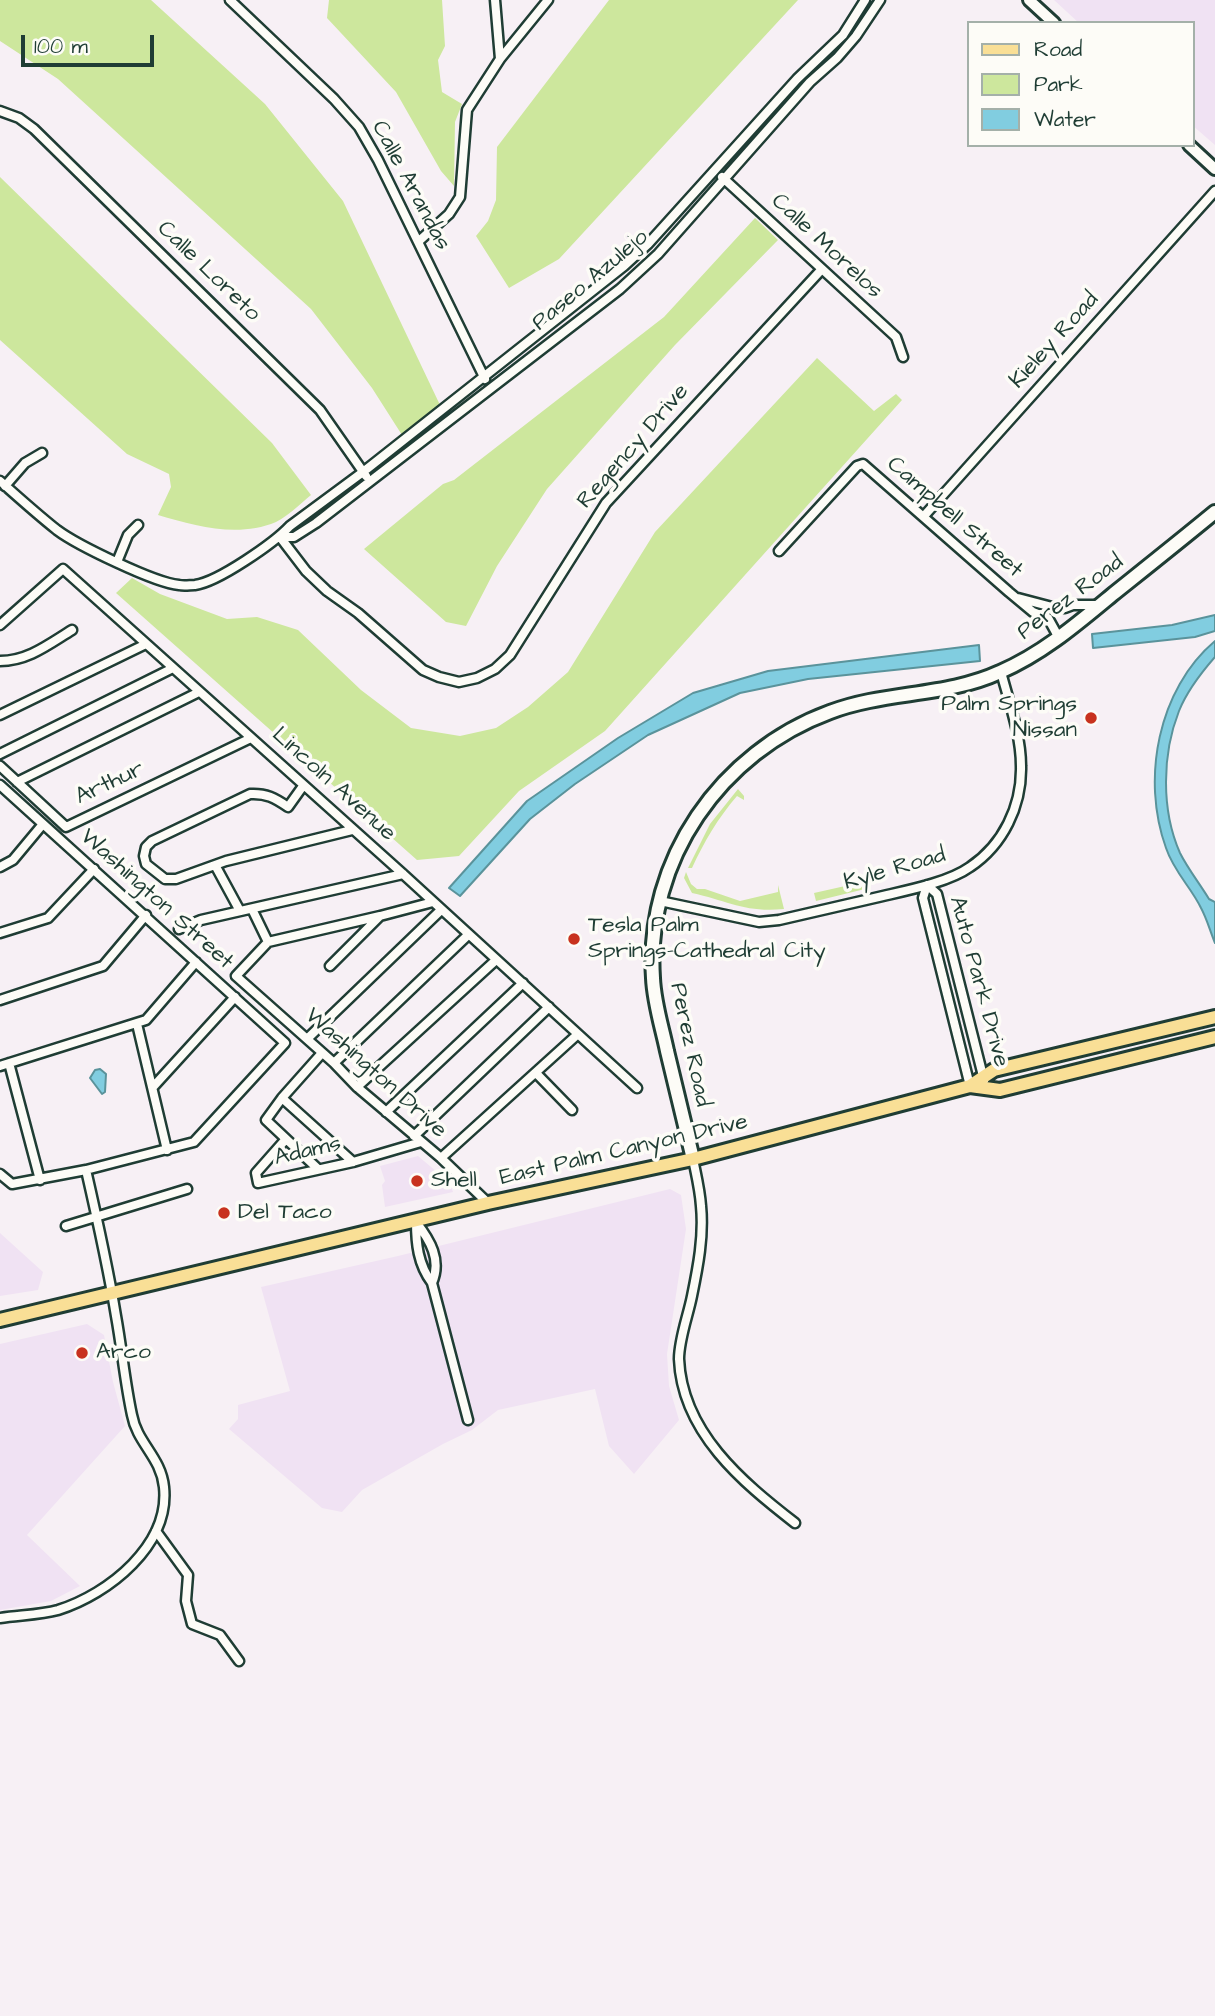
<!DOCTYPE html>
<style>
body{margin:0}
#map{position:relative;width:1215px;height:2016px;overflow:hidden;background:#f7f0f5;font-family:"Architects Daughter",sans-serif}
canvas{display:block}
.legend{position:absolute;left:967px;top:21px;width:228px;height:126px;box-sizing:border-box;background:#fdfcf7;border:2px solid #a4b0a9;margin:0;padding:9px 12px;list-style:none;font-size:21px;color:#1f3d34}
.legend li{display:flex;align-items:center;gap:14px;height:35px}
.legend b{width:35px;border:2px solid #a4b0a9}
.scale{position:absolute;left:21px;top:35px;width:133px;height:32px;box-sizing:border-box;border:4px solid #1f3d34;border-top:0;padding-left:9px;font-size:21px;line-height:24px;white-space:nowrap;color:#1f3d34;-webkit-text-stroke:5px #fdfcf7;paint-order:stroke}
</style>
<div id="map">
<canvas width="1215" height="2016"></canvas>
<ul class="legend">
<li><b style="height:9px;background:#f9df96"></b>Road</li>
<li><b style="height:19px;background:#cde79d"></b>Park</li>
<li><b style="height:19px;background:#81cde0"></b>Water</li>
</ul>
<div class="scale">100 m</div>
</div>
<script>
const ctx = document.querySelector('canvas').getContext('2d');
ctx.lineJoin = 'round';
function paint(path, color) { ctx.fillStyle = color; ctx.fill(path, 'evenodd'); }
function strokePath(path, color, width, dash) { ctx.strokeStyle = color; ctx.lineWidth = width; ctx.lineCap = dash ? 'butt' : 'round'; ctx.setLineDash(dash || []); ctx.stroke(path); }
function label(font, color, halo, rows, align = 'center') {
  ctx.font = font + ' "Architects Daughter",sans-serif'; ctx.lineWidth = 7; ctx.setLineDash([]); ctx.textBaseline = 'middle'; ctx.strokeStyle = halo; ctx.fillStyle = color; for (const [text, x, y, turn = 0] of rows) {
    ctx.save(); ctx.translate(x, y); ctx.rotate((+turn || 0) * Math.PI / 180); ctx.textAlign = isNaN(turn) ? turn : align; if (halo) ctx.strokeText(text, 0, 0); ctx.fillText(text, 0, 0); ctx.restore();
  }
}
paint(new Path2D(`
 M1054 0H1215V145L1192 125V23H1079Z
 M418 1156 449 1182 453 1192 385 1207 382 1185 385 1181 380 1166Z
 M670 1189 681 1195 686 1229 667 1354 669 1386 679 1420 634 1474 609 1446 595 1389 498 1410 472 1430 443 1444 362 1490 342 1512 322 1508 229 1429 238 1419V1405L290 1391 261 1287 398 1256Z
 M0 1233 43 1272 38 1290 0 1296Z
 M87 1324 104 1335 113 1382 125 1426 27 1535 80 1586 51 1601 0 1610V1344Z`), '#f0e2f3');
paint(new Path2D(`
 M0 0H151L265 104 343 201 440 405 402 435 372 388 311 309 58 79 0 41Z
 M329 0H442L445 46 438 60 442 92 462 104 455 122 454 186 441 171 396 92 327 18Z
 M609 0H798L559 259 509 288 476 236 488 221 496 200 497 147Z
 M0 177 272 443 311 495C300 504 288 516 276 522 238 538 195 526 158 515L171 487 169 474 127 454 0 340Z
 M755 218 778 240 675 345 547 489 497 566 466 626 446 622 364 549 443 484 454 480 664 317Z
 M817 358 874 411 896 394 902 400 605 731 519 791 459 856 417 860 116 593 132 578 160 594 227 619 257 617 298 630 361 690 411 728 460 736 496 728 528 707 568 672 655 532Z
 M738 789 744 796V800L737 796C718 818 704 842 692 868H688L710 824Z
 M686 872 691 884 697 889H705L740 901 778 892V885L784 909C746 913 728 901 692 893L684 878Z
 M863 882 865 889 816 901 814 893Z`), '#cde79d');
const water = new Path2D(`
 M1215 615V631L1195 637 1093 648 1092 634 1172 625Z
 M1215 641V657C1201 673 1187 691 1179 711 1162 754 1161 810 1180 853 1188 869 1200 884 1209 899L1215 902V943C1210 931 1207 919 1201 908 1191 887 1174 872 1166 848 1141 779 1158 689 1215 641Z
 M979 645 980 661 808 679 740 693 648 735 575 784 530 819 460 896 449 888 527 801 618 738 693 693 768 671Z
 M100 1069 106 1074 105 1092 102 1094 90 1078 95 1070Z`);
paint(water, '#81cde0');
strokePath(water, '#5a939b', 2);
const minor = new Path2D(`
 M230 0 334 99 359 127 378 160 485 379
 M495 0 500 59 548 0
 M0 111 19 118 34 129 320 410 366 476
 M722 177 896 337 903 357
 M419 241 449 214 460 197 467 110 500 59
 M0 481C19 498 38 515 57 530 77 545 155 583 179 585 184 586 190 585 195 585 218 582 274 543 290 526L363 472 624 266 648 244 797 79 843 35 865 0
 M5 486 25 463 42 453
 M924 516 1215 191
 M280 537H294L316 523 620 289 658 254 810 82 837 58 856 36 880 0
 M280 537 306 571 327 591 358 613 423 670 439 677 459 682 477 678 495 669 510 655 606 503 822 269
 M779 551 857 466 863 464 1009 592 1033 612 1048 618 1059 638
 M117 562 128 535 138 525
 M1018 598 1056 608H1065L1073 605H1098
 M0 625 63 569 403 874 637 1088
 M0 661C28 661 49 644 72 630
 M0 715 146 644
 M0 754 173 668
 M0 766 66 827 251 738
 M17 782 199 692
 M0 785 285 1043 194 1142 86 1170 12 1184 0 1174
 M303 786 288 807C275 798 266 793 250 794L152 841 146 847 144 856 146 864 165 879H176L226 861 352 830
 M215 865 240 911
 M0 867 13 860 43 824
 M660 901 759 922 779 920C814 912 848 904 883 896 909 890 949 882 970 867 1003 845 1022 806 1021 766 1021 735 1009 702 1001 672
 M252 909 268 942
 M380 916 268 942 236 976 334 1063 357 1087 441 1158 488 1203
 M179 929 201 920 403 874
 M0 933 48 918 94 869
 M330 966 380 916 433 902
 M0 1000 103 966 146 915
 M137 1024 167 1150
 M307 1039 441 910
 M322 1053 282 1098 353 1162
 M9 1063 40 1180
 M334 1063 468 935
 M0 1066 146 1020 196 962
 M536 1073 572 1110
 M970 1086 923 898 927 885 937 894 984 1080
 M153 1087 235 997
 M357 1087 496 960
 M282 1098 266 1120 318 1169
 M386 1112 523 983
 M414 1136 549 1007
 M286 1139 256 1173 258 1183 353 1162 421 1142
 M441 1158 578 1034
 M693 1159C696 1174 700 1190 701 1206 704 1236 698 1267 692 1296 688 1316 679 1339 679 1359 682 1432 742 1482 795 1523
 M416 1221C416 1244 418 1264 432 1283L468 1420
 M416 1222C430 1240 442 1260 432 1283
 M66 1226 187 1189
 M156 1531 188 1575 186 1601 192 1624 220 1635 239 1661
 M0 1618C19 1615 40 1615 58 1610 109 1594 170 1545 164 1487 161 1457 137 1443 132 1415 125 1383 122 1349 116 1316 108 1267 97 1218 86 1170`);
const tertiary = new Path2D(`
 M1029 0 1054 23
 M1189 145 1215 169`);
const secondary = new Path2D(`
 M693 1159C684 1123 676 1087 667 1051 662 1027 654 1003 653 978 645 860 721 752 830 712 885 691 946 697 1000 672 1042 654 1077 624 1112 595 1147 567 1181 540 1215 512`);
const primary = new Path2D(`
 M970 1086 1000 1090 1215 1037
 M0 1320 488 1203 693 1159 970 1086 994 1070 1215 1017`);
strokePath(minor, '#1f3d34', 13);
strokePath(tertiary, '#1f3d34', 16);
strokePath(secondary, '#1f3d34', 18);
strokePath(primary, '#1f3d34', 18);
strokePath(minor, '#fdfcf7', 8);
strokePath(tertiary, '#fdfcf7', 10);
strokePath(secondary, '#fdfcf7', 12);
strokePath(primary, '#f9df96', 12);
for (const [x, y, r, color] of [
 [1091,718,7,"#c8321e"],
 [574,939,7,"#c8321e"],
 [417,1181,7,"#c8321e"],
 [224,1213,7,"#c8321e"],
 [82,1353,7,"#c8321e"]
]) { const dot = new Path2D(); dot.arc(x, y, r, 0, 2 * Math.PI); ctx.fillStyle = color; ctx.fill(dot); strokePath(dot, '#fdfcf7', 2.5); }
label('23px', '#1f3d34', '#fdfcf7', [
 ["Calle Arandas",410,186,62],
 ["Calle Morelos",826,247,43],
 ["Calle Loreto",208,272,44],
 ["Paseo Azulejo",591,281,-40],
 ["Kieley Road",1055,341,-48],
 ["Regency Drive",634,447,-49],
 ["Campbell Street",954,518,41],
 ["Perez Road",1071,598,-37],
 ["Arthur",110,784,-25],
 ["Lincoln Avenue",333,785,42],
 ["Kyle Road",895,870,-16],
 ["Washington Street",156,900,42],
 ["Auto Park Drive",978,982,75],
 ["Perez Road",689,1045,78],
 ["Washington Drive",375,1074,42],
 ["East Palm Canyon Drive",624,1151,-13],
 ["Adams",308,1152,-13]
]);
label('23px', '#1f3d34', '#fdfcf7', [
 ["Palm Springs",1077,705,"right"],
 ["Nissan",1077,731,"right"],
 ["Tesla Palm",588,926],
 ["Springs-Cathedral City",588,952],
 ["Shell",431,1181],
 ["Del Taco",238,1213],
 ["Arco",96,1353]
], 'left');
</script>
